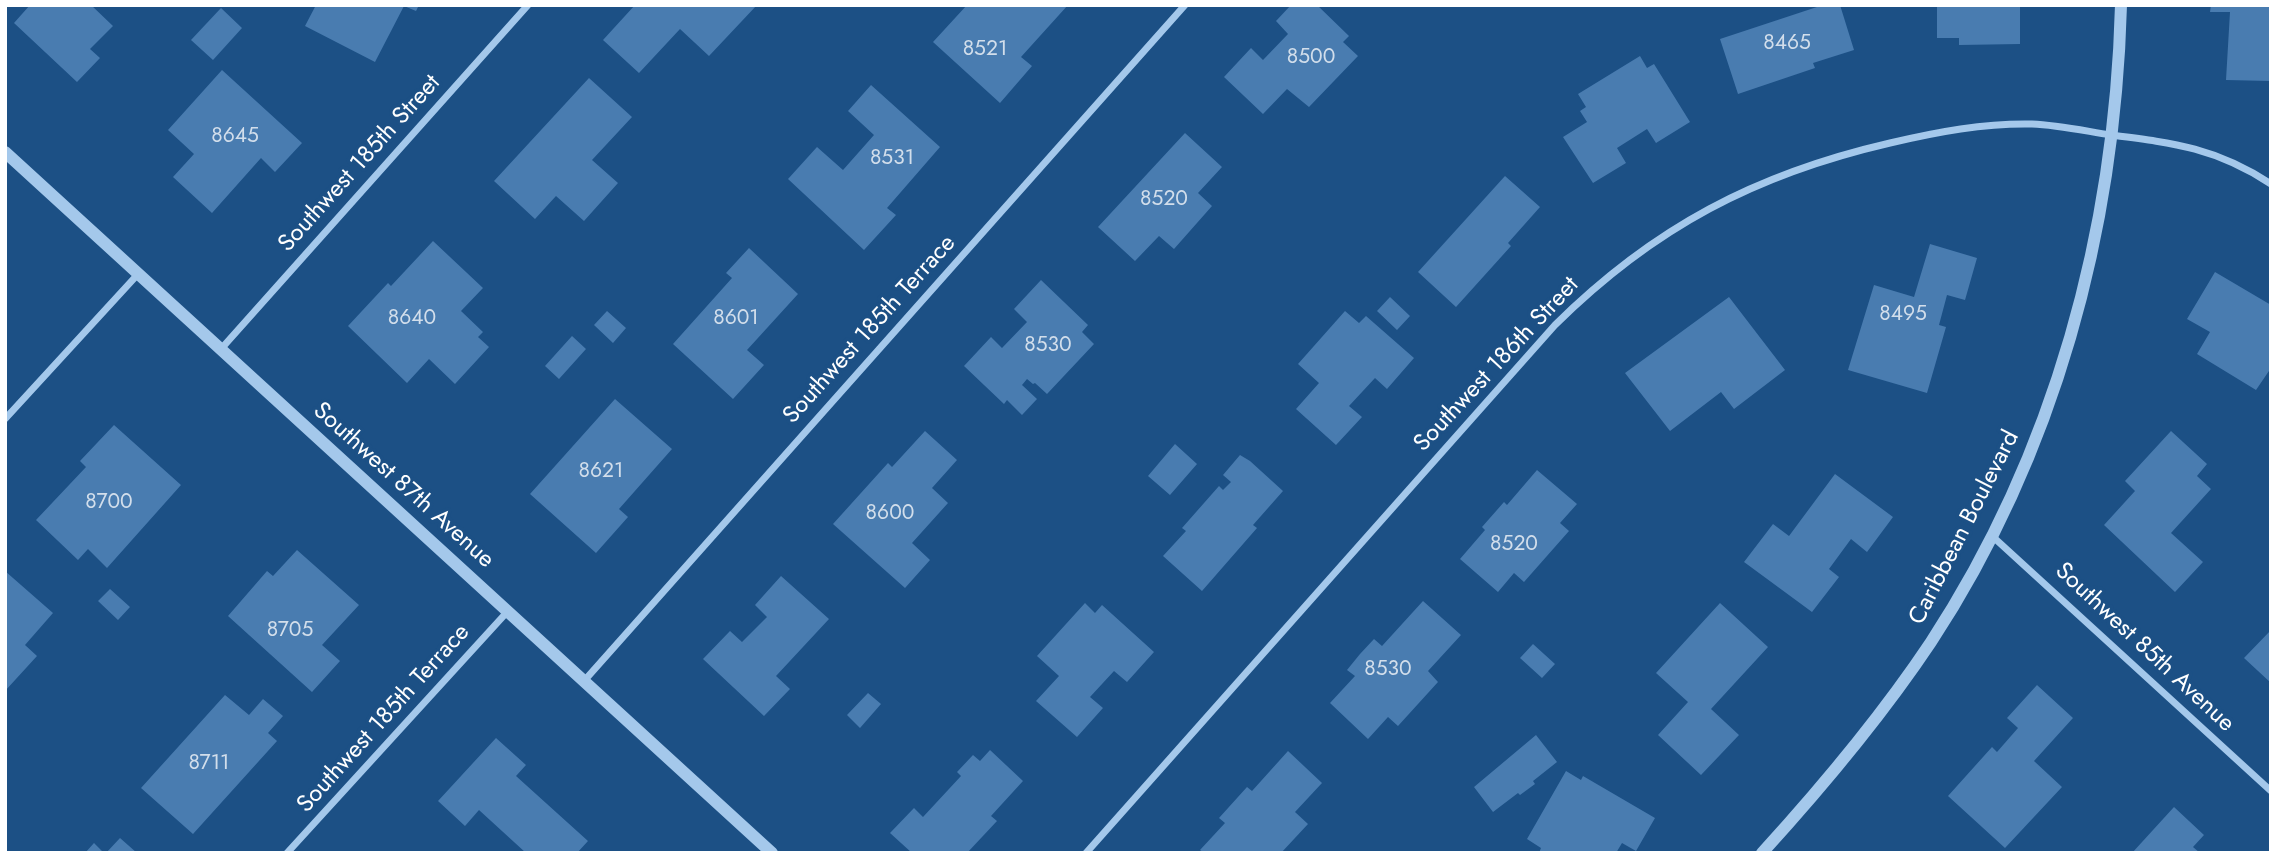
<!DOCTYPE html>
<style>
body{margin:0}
#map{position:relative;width:2276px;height:858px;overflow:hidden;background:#1c5085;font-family:Jost,sans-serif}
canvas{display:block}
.frame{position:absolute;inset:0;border:7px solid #fff;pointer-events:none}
</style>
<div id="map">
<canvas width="2276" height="858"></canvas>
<div class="frame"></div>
</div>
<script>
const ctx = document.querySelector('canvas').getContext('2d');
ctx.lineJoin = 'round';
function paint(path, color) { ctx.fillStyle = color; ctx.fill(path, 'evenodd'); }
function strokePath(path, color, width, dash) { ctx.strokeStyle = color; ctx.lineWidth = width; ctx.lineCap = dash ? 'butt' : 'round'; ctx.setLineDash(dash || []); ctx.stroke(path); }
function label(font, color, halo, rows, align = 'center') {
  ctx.font = font + ' Jost,sans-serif'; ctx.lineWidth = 7; ctx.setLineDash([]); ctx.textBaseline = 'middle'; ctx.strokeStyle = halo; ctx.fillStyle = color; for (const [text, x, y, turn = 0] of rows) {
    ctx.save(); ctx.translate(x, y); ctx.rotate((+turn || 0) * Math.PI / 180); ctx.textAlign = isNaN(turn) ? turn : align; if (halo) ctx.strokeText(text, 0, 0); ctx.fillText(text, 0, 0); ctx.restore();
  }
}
paint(new Path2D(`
 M30 5H91L113 26 90 49 100 58 77 82 14 23Z
 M316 5H419L416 11 404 6 375 62 305 26Z
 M635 5H757L709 56 680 29 639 73 603 40Z
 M967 5H1068L1021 57 1032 66 1000 103 933 42Z
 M1291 5H1317L1349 36 1343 42 1358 56 1309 107 1287 89 1263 114 1224 77 1251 48 1263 60 1288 34 1276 21Z
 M1823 5H1840L1854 50 1813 63 1815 68 1738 94 1720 39Z
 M1937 5H2020V44L1959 45V38H1937Z
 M2211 5H2271V81L2226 80 2230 12H2210Z
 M221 8 242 28 213 60 191 40Z
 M1640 56 1647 68 1654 64 1690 122 1656 143 1647 129 1617 148 1626 163 1593 183 1563 137 1587 122 1580 111 1586 107 1578 94Z
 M222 70 302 143 275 172 261 158 212 213 173 177 194 154 168 130Z
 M589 78 632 117 592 160 618 183 584 221 556 196 535 219 494 181Z
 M871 85 940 147 887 208 896 215 864 250 788 179 817 147 843 170 874 135 848 111Z
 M1185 133 1222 167 1198 193 1212 206 1174 249 1159 236 1135 261 1098 227Z
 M1505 176 1540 207 1508 243 1511 246 1456 307 1418 272Z
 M433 241 483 288 461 311 483 332 478 337 489 347 455 384 429 359 407 383 348 326 388 283 391 286Z
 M1930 244 1977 258 1965 300 1947 295 1939 325 1946 327 1927 393 1848 370 1874 285 1914 297Z
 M749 248 798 294 747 350 764 365 733 399 673 344 732 278 726 273Z
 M2215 272 2271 305V368L2256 390 2197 354 2210 332 2187 319Z
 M1041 280 1088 325 1082 332 1094 344 1047 394 1035 383 1033 384 1027 379 1022 385 1037 399 1022 415 1007 400 1004 404 964 366 991 337 1002 348 1027 322 1014 309Z
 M1390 297 1410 316 1397 330 1377 311Z
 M1729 297 1785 370 1734 409 1721 392 1670 431 1625 373Z
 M607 311 626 328 613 343 594 325Z
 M1345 311 1359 323 1366 316 1414 358 1387 389 1375 378 1349 406 1362 417 1336 445 1296 409 1319 383 1298 364Z
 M572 336 586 349 559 379 545 366Z
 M615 399 672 449 619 509 628 517 596 553 530 494Z
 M114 425 181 485 107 568 88 549 78 560 36 520 86 467 80 461Z
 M925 431 957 460 932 488 948 503 912 543 930 560 905 588 833 524 888 463 892 467Z
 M2171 431 2207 464 2197 476 2211 489 2171 533 2203 562 2175 592 2104 525 2135 491 2125 481Z
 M1175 444 1197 464 1170 495 1148 476Z
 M1240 455 1250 461 1283 491 1253 525 1257 528 1202 591 1163 556 1186 531 1182 528 1219 486 1223 490 1231 482 1223 475Z
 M1537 470 1577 504 1560 523 1569 531 1524 582 1514 573 1498 592 1460 559 1485 530 1482 527 1504 502 1507 505Z
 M1835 474 1893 517 1867 552 1851 539 1829 569 1839 577 1812 612 1744 562 1773 524 1789 536Z
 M297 550 359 605 322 645 340 661 312 692 228 616 267 571 273 576Z
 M5 571 53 613 25 645 37 656 5 691Z
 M781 576 829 619 776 676 790 689 764 716 703 659 730 631 742 642 767 617 755 605Z
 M110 589 130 607 118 620 98 601Z
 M1423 601 1461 635 1428 671 1438 682 1398 726 1388 717 1368 739 1330 703 1355 676 1347 670 1360 654 1374 639 1382 646Z
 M1085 603 1095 613 1102 605 1154 652 1127 682 1114 671 1090 697 1103 708 1077 737 1036 701 1059 676 1037 656Z
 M1720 603 1768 647 1711 709 1739 735 1701 775 1658 735 1688 702 1656 673Z
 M2271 630V683L2244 658Z
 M1533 644 1555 664 1542 678 1520 658Z
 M2037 685 2073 718 2034 761 2062 787 2005 848 1948 796 1992 747 1997 752 2018 728 2007 718Z
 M868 693 881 704 860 728 847 715Z
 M225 695 249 715 263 699 283 716 268 733 277 741 193 834 141 788Z
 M1536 735 1557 762 1533 781 1535 784 1520 795 1518 793 1493 812 1474 787Z
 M496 738 526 765 516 776 588 841 577 853H526L479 810 465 826 438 801Z
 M990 750 1023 781 991 816 997 821 967 853H912L890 833 914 808 923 817 961 776 957 772 973 755 980 761Z
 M1288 751 1322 783 1295 812 1308 824 1281 853H1204L1200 850 1225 823 1219 818 1247 787 1252 791Z
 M1566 771 1581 780 1583 776 1655 818 1636 851 1622 843 1616 853H1539L1541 848 1527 839Z
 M2174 807 2204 835 2193 847 2200 853H2132Z
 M120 838 137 853H106Z
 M94 843 104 853H85Z`), '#497cb0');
strokePath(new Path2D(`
 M221 349 528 5
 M5 419 139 273
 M1991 535 2271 791
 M584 681 1185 5
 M287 853 508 611
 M1086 853 1555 325C1654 227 1756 174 1890 143 1937 132 1984 123 2032 124 2058 125 2085 131 2111 135 2174 143 2216 148 2271 184`), '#a4c8eb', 7);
strokePath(new Path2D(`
 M5 152 772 853
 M1762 853C1823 786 1881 717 1931 642 2055 453 2115 230 2121 5`), '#a4c8eb', 12);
label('21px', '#d2deeb', null, [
 ["8465",1787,44],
 ["8521",985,50],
 ["8500",1311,58],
 ["8645",235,137],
 ["8531",892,159],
 ["8520",1164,200],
 ["8495",1903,315],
 ["8640",412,319],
 ["8601",736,319],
 ["8530",1048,346],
 ["8621",601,472],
 ["8700",109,503],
 ["8600",890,514],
 ["8520",1514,545],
 ["8705",290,631],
 ["8530",1388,670],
 ["8711",209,764]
]);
label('24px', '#fff', '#1c5085', [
 ["Southwest 185th Street",360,164,-48],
 ["Southwest 185th Terrace",870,330,-48],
 ["Southwest 186th Street",1497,365,-47],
 ["Southwest 87th Avenue",403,486,42],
 ["Caribbean Boulevard",1965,528,-63],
 ["Southwest 85th Avenue",2144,648,43],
 ["Southwest 185th Terrace",384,719,-48]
]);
</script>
